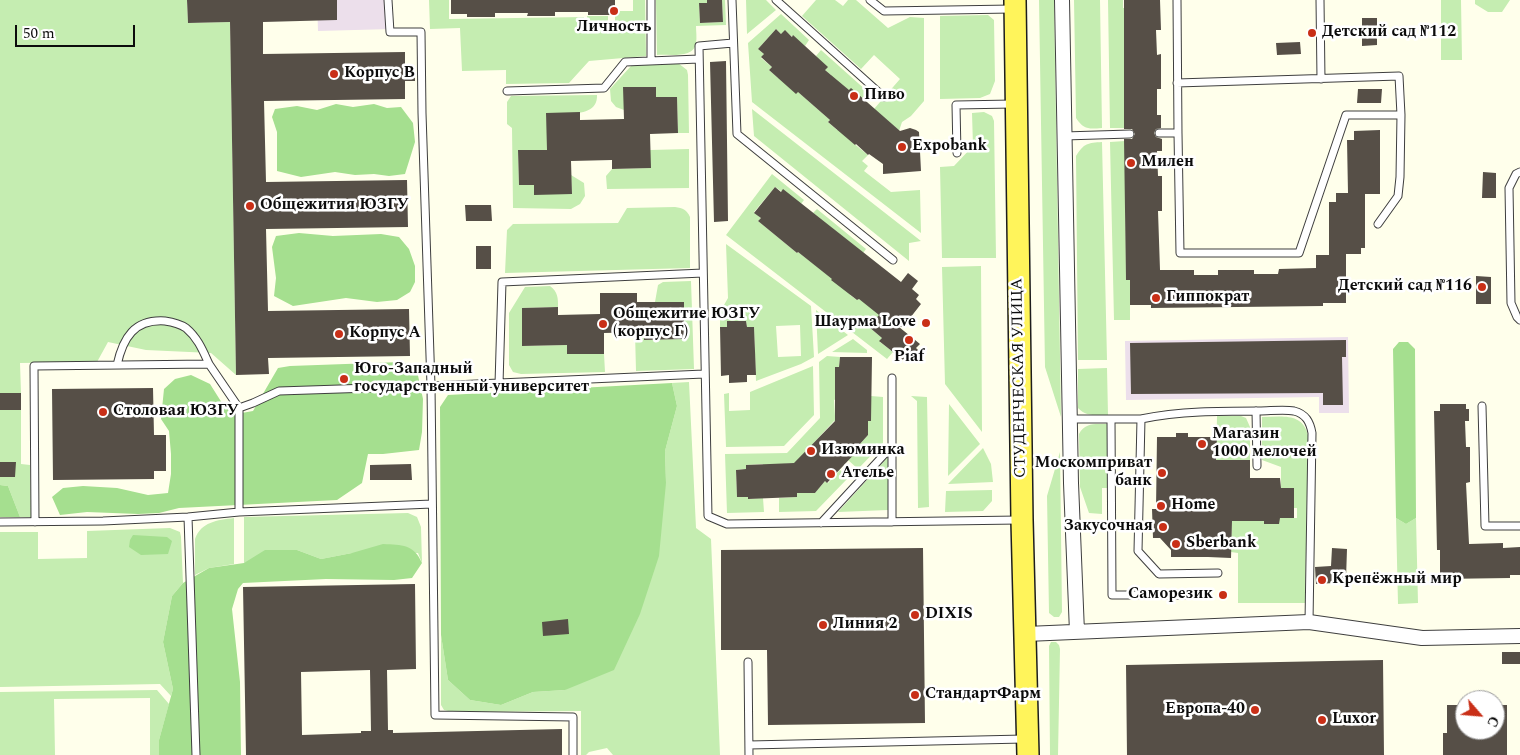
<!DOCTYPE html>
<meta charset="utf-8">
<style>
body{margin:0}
#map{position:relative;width:1520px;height:755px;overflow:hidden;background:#ffffeb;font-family:Spectral,serif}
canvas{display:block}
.north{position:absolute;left:1455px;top:690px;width:50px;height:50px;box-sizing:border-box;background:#fff;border:1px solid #9e9e9e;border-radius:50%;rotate:117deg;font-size:14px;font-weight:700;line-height:20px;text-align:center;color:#0c0c0c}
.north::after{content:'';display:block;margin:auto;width:18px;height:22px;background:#c92f17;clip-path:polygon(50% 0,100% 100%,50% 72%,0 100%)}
.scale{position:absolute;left:15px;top:25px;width:120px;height:22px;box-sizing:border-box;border:2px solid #0c0c0c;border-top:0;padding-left:6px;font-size:15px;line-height:18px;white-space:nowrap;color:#0c0c0c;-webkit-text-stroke:4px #fff;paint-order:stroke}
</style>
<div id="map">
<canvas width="1520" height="755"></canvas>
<div class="north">С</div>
<div class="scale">50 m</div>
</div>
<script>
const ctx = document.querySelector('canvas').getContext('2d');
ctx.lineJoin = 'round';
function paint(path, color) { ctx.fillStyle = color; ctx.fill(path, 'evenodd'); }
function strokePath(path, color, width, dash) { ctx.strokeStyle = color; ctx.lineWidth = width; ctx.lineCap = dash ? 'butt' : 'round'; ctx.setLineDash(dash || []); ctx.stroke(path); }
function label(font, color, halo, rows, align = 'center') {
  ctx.font = font + ' Spectral,serif'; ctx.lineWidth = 5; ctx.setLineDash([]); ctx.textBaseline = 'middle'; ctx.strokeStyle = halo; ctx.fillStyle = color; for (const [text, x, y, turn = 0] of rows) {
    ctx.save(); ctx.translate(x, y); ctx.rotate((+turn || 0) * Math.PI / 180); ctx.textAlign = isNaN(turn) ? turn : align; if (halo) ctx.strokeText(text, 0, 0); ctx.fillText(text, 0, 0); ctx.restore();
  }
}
paint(new Path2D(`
 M317 0H392V29L318 31Z
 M1348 337 1349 413H1319V397L1126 400 1125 341Z`), '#ecdfeb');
paint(new Path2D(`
 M0 0H187L188 23 230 22 236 375 211 353 146 350 108 342 97 362 20 363 21 393H0Z
 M429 0H449V19L584 17V26H587V16H608V25L615 26V11H633V0H645L646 56 589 61 569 83 506 84V70L462 71 460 28 430 29Z
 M656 0H707V3H699L700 23 723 22 722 0H725L726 25 696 26C696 31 697 38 696 43 694 59 669 54 657 55Z
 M746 0H766L776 10 747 34Z
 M816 0H835L843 6 848 0H856L888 28 910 17 924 18V101L911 116 902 122 899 131 874 109 900 79 874 55 861 69 802 16Z
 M1039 0H1054L1061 417 1045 367Z
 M1074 0H1100L1102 128C1089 129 1084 130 1076 118Z
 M1108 0H1123V8H1129V21L1124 22V38H1125L1124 51V128H1110Z
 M1441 0H1461L1462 60H1441Z
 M1475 0H1510L1502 12H1488L1475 4Z
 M781 14 809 40 805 46 785 31 781 34 776 29 758 49 764 54 761 58 772 67 769 70 778 78 780 76 830 120 828 122 837 130 839 128 847 138 868 155 862 161 868 166 864 171 891 192 920 190 921 233 752 102 748 43Z
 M988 15 994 20 995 81 990 94 980 98 940 99V16Z
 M821 50 868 92 863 99 830 78 831 75 825 70 816 56Z
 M678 63 687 70 688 75 689 133H678L677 97H656L655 87H624V110L616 107 611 101 610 89 631 66Z
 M597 95C598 119 563 113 546 113L549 150H518L519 185H534L572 193 571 175 584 183 585 196 580 204 571 209 513 208 512 128 507 124V102L511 96Z
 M752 109 921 241 909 243V261L754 136Z
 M984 112 992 116 994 121 996 258H942L940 167 954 166 973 146 972 113Z
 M1125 141 1126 280H1130V320H1114L1110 142Z
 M1102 142 1107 360H1078L1076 156C1084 143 1088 143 1102 142Z
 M689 149V188L607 189 606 176 612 169 650 168V150Z
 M772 174 804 200 801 204 775 187 754 212 761 218 758 221 797 253 798 252 851 293 850 295 857 300 859 299 884 310 869 327 882 338 880 342 893 352 887 359 726 235Z
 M675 207C683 208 687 210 690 217V268L505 273 507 230 513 224 618 223 627 208Z
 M817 209 866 249 863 253 813 213Z
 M726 244 811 306 814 357 801 364 756 381 754 327H747L746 321H727V327H720V312L728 298ZM800 325 801 356 778 357 776 326Z
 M981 266 982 432 945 384 942 267Z
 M691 281 694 369 636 371 635 332H644V340L684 339V302H655L658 285 663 282Z
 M550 286C558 292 558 298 558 307L522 308V346L567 345V354H604L605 372 521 374 513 372 509 365V313L525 287Z
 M816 310 848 335 818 354Z
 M853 339 867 350V353L832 352Z
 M827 356 840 357 839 367H835L837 399 834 400 835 416 841 417 840 423 834 421 795 463 763 466V464L746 465V469L736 470 737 497H748V499L763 498 764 512 727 513 725 454 787 453 820 418 819 362Z
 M813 366 814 415 784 446 726 447 724 394 729 393V411L750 410V392Z
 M1107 368 1108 415C1097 415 1086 417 1078 408V369Z
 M689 382 696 528 711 539 720 755H613L607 748 589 752 586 755H581V711L453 712 444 710 441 705V635L448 680 470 700 501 705 533 692 565 690 666 483 665 451 677 406 672 383Z
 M871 396 883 397V443L858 469 848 460 861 447 859 445 868 435V421L871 420Z
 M911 396 927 397 929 507 918 508 917 401Z
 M949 404 980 444 948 476Z
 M0 410H21V464L30 465 31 517H20L8 486 0 485Z
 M1217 416H1241L1246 418 1250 427V460L1216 463Z
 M1262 417C1281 417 1302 412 1308 435L1305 603H1238V553L1231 552 1232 518 1244 521H1264V524H1279V515L1287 518H1297V508H1294V488H1281V467L1262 460Z
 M1108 424 1109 488H1102V514L1089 513 1080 487 1079 434C1085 422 1096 424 1108 424Z
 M983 448 991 464 993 482 948 484Z
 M1060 452 1062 612 1059 617H1054L1049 613 1047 496Z
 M888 457V510L838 512Z
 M840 470 848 478 816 511 779 512V498L797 497V493H815L825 481 828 483Z
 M992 490V501L983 511 945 512 946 491Z
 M408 513 417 517 421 527 422 563 418 553H352L321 559 297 550 244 563V517Z
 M234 518V564L209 568 195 575V539C201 522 217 520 234 518Z
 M1396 518 1406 524 1416 518 1418 603 1398 604Z
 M170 528 180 532 181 537 183 583 172 596 163 642 173 689 171 696 160 684 0 687V532H38V559L87 558V531Z
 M1051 642H1056L1059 645 1060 649 1058 755H1050L1049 646Z
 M157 690 169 704 159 740V755H150V698L54 699 55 755H0V692Z`), '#c5edb1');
paint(new Path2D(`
 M374 104 387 108 401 107 413 123 415 142 405 174 389 176 374 174 355 175 335 172 301 177 277 171V132L272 117 275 109 297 106 317 110 336 104 353 107Z
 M299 233 333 236 381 234 399 237 409 249 415 266V282L410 292 397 300 377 302 346 298 293 306 274 296 276 278 272 247 276 236Z
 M1399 342H1408L1415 349 1416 518 1406 524 1396 518 1393 349Z
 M401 362 416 366 423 399 422 432 419 450 383 454H368L362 483 337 500 179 508 159 513 138 514 87 512 60 515 52 497 63 488 83 486 117 488 148 495 168 493 171 474V454L169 431 161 419 164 389 175 379 191 375 210 384 222 403 231 407 236 414 253 411 278 368 290 366Z
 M672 383 677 406 665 451 666 483 659 556 640 614 614 670 565 690 533 692 501 705 470 700 448 680 441 635 440 407 448 395Z
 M0 485 8 486 20 517H0Z
 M133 535 167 537 172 541 168 554 141 555 129 547 130 540Z
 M383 544C402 545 414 544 422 563L412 578 394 580 326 579 243 583 238 589 232 609 240 682 241 755H159V740L173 689 163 642 172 596 183 583 209 568 244 563 265 550H297L321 559 352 553Z`), '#a5df8f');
paint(new Path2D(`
 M187 0H337V20L263 22V54L405 52V68H415V81H405V99L264 101 266 182 407 180 408 227 266 229 268 311 409 309 410 356 268 358 269 374 236 375 230 22 188 23Z
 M451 0H615V15H588V12H555V16H527L528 13H495V17H467V14H451Z
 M707 0H722L723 22 700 23 699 3H707Z
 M1124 0H1160L1161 30H1156L1157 55 1161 54V89H1157V115H1161V128L1156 129 1154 133 1156 137 1162 139V151H1157L1158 176H1162V211H1158L1160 270H1194V275H1218V270H1254V274H1278L1279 269 1316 268V255H1329V202H1336V193H1348L1347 140H1354V131L1380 130V194H1365V248H1361V254H1346V303H1323V306L1151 308V305H1130V280H1126L1124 139H1132L1135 134 1132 129H1124Z
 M1362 18H1377V45L1362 46Z
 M776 29 781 34 785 30 792 37 793 35 828 67 825 70 849 90 851 88 900 131 910 128 916 130 919 132 921 171 883 174V164L869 154 868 155 856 144 855 145 828 122 830 120 798 92 796 94 769 70 772 67 761 57 764 54 758 49Z
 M1300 42 1301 54 1277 55 1276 43Z
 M726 61 728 221 714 222 710 62Z
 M623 87H656V97H677L678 133 650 134 651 168 612 169V160L571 161 572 194 534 195V185H519L518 150H547L546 113 580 112V120L624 119Z
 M1358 89H1382L1381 103H1357Z
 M1483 172 1496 173V198H1482Z
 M775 187 781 192 783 189 901 282 908 273 918 281 912 289 919 295 916 299 921 304 903 327H899L920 344 916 348 918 350 907 363 879 341 882 338 869 327 879 315 859 299 857 300 831 280 832 279 798 252 797 253 758 221 761 218 754 213Z
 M465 205H491L492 221H466Z
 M476 246H491V269H476Z
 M1476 276 1491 277V304H1476Z
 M600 293H637V302H684V339L644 340V332L604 333V354H567V345L522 346V308L558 307V315L600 314Z
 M727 321H746L747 327H754L756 375H747V382L729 383V375L721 376 720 327H727Z
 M1346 340V357H1342L1343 405H1323V393L1131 394 1130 343Z
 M840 357H872L871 421H868V435L859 445 861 447 827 483 825 481 815 493H797V497L748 499V497H737L736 470 746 469V465L794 463 835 421V367H839Z
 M153 388 154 435H166V471H154V479L53 480 52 389Z
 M0 393H21V410H0Z
 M1440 404H1466V409H1469V421H1465L1466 447H1470V482L1466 483 1469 544 1503 543V548L1520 547V575H1510V578L1440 579V550H1437L1434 411H1440Z
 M1176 433H1188V437H1217L1216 460H1250V478H1280L1281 488H1294V518H1280L1279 524H1264V521H1232L1231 558 1208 557H1171V550L1160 538H1153L1152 509H1156L1157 437H1176Z
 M0 462H16L15 477H0Z
 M411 464 412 480H370V465Z
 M923 548 925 723 768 725 767 650H721V550Z
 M1332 548 1347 549 1346 579 1337 580 1334 583 1316 584 1315 567 1331 566Z
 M415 584 416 669 387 670 388 730H393V733L562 729V755H246L243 587ZM370 670 371 731H361V733L302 735 301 672Z
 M568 619 569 634 543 636 542 622Z
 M1502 652H1520V664H1502Z
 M1383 660 1384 755H1127L1126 665Z
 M1447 705H1465V730H1495V705H1507V755H1443V733H1447Z`), '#564f47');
const service = new Path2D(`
 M388 0 390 32H421L422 113 431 386 435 715 573 717V755
 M732 0 737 134 893 260
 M776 0 884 97
 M870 0 884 11 1012 9
 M1177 0 1178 133
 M1320 0 1321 79
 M733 43 699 46 708 516 727 524 1019 520
 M651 61V0
 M1177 83 1399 76 1401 115
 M507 91 604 88 625 62 699 59
 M1159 133H1178L1180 253H1299L1346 115H1401L1400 177 1398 196 1378 224
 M1064 136 1130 134
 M957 153 956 105 1013 104
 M1520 172 1516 174 1509 188 1511 303 1517 317 1520 320
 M117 365C123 338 134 319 165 321 172 322 180 324 186 328 198 338 203 351 209 364
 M499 384 502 282 703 273
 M1482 406 1485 526H1520
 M239 408 253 403 279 391 431 386 704 374
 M1256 411 1257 466
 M1070 419H1141L1138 551 1159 574 1218 573
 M1111 419 1112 595H1198
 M1141 419C1180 411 1220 411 1259 411 1270 411 1284 409 1294 411 1306 414 1310 422 1312 433L1309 622
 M188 517 196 755
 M0 522 103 521 188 517 239 512 432 504
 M35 522 34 366 209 364 239 408V512
 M892 522V446
 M821 523 892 446V378
 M748 662 749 755
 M749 745 1024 739`);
const minor = new Path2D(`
 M1062 0 1071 483 1077 632
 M1026 634 1309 622 1422 638 1520 636`);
const primary = new Path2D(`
 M1015 0 1022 520 1028 755`);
strokePath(service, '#3f3f3f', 9);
strokePath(minor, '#3f3f3f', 16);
strokePath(primary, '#1d1d1d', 24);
strokePath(service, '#fff', 7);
strokePath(minor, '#fff', 14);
strokePath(primary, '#fff45b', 21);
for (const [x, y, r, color] of [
 [614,11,5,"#c92f17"],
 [1312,33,5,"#c92f17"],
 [334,74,5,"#c92f17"],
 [854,96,5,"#c92f17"],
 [902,147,5,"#c92f17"],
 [1131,163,5,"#c92f17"],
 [250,206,5,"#c92f17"],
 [1482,287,5,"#c92f17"],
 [1156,298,5,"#c92f17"],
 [926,323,5,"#c92f17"],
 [603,324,5,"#c92f17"],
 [339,334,5,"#c92f17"],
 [909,340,5,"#c92f17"],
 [344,379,5,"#c92f17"],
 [103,412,5,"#c92f17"],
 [1202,444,5,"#c92f17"],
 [811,451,5,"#c92f17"],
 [1162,473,5,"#c92f17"],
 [831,474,5,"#c92f17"],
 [1161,506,5,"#c92f17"],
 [1163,527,5,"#c92f17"],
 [1176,544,5,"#c92f17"],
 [1322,580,5,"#c92f17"],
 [1223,595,5,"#c92f17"],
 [915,615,5,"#c92f17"],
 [823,625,5,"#c92f17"],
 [915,695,5,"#c92f17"],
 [1255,710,5,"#c92f17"],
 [1322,720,5,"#c92f17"]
]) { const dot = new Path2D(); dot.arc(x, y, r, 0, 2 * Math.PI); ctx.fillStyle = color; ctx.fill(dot); strokePath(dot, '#fff', 2); }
label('bold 16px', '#0c0c0c', '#fff', [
 ["Личность",614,28,"center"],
 ["Детский сад №112",1322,33],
 ["Корпус В",344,74],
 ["Пиво",864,96],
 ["Expobank",912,147],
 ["Милен",1141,163],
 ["Общежития ЮЗГУ",260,206],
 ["Детский сад №116",1472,287,"right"],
 ["Гиппократ",1166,298],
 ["Общежитие ЮЗГУ",613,315],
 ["(корпус Г)",613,333],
 ["Шаурма Love",916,323,"right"],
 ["Корпус А",349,334],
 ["Piaf",909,358,"center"],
 ["Юго-Западный",354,370],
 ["государственный университет",354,388],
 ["Столовая ЮЗГУ",113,412],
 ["Магазин",1212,435],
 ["1000 мелочей",1212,453],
 ["Изюминка",821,451],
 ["Москомприват",1152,464,"right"],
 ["банк",1152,482,"right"],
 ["Ателье",841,474],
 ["Home",1171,506],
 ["Закусочная",1153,527,"right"],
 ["Sberbank",1186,544],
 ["Крепёжный мир",1332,580],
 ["Саморезик",1213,595,"right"],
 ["DIXIS",925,615],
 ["Линия 2",833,625],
 ["СтандартФарм",925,695],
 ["Европа-40",1245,710,"right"],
 ["Luxor",1332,720]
], 'left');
label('16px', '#0c0c0c', '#fff', [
 ["СТУДЕНЧЕСКАЯ УЛИЦА",1020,378,-91]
]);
</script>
